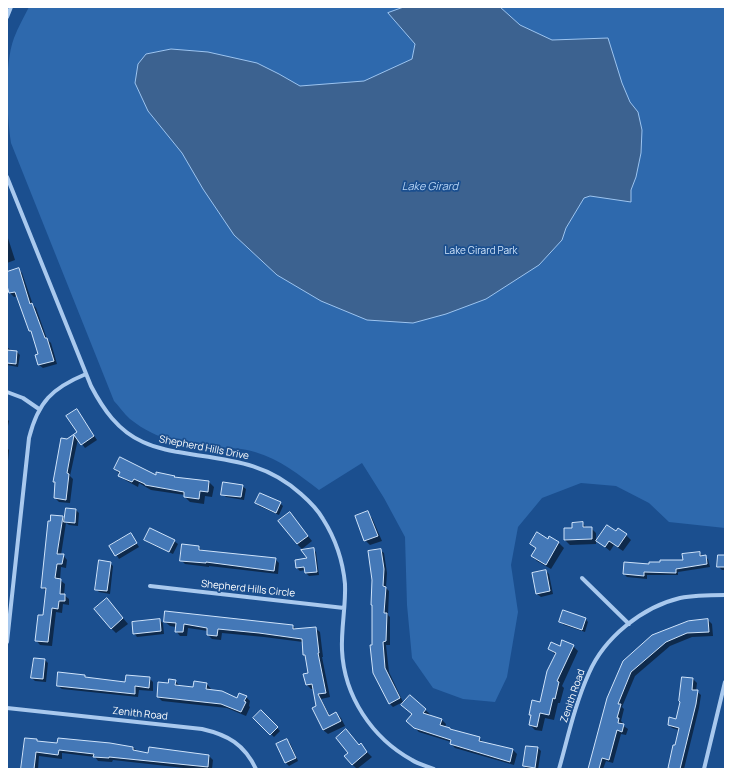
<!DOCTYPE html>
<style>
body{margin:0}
#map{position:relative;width:732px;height:776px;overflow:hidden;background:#1b4f8f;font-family:Manrope,sans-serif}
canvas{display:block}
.frame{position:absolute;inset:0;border:8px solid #fff;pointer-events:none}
</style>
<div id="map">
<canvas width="732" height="776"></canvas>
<div class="frame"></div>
</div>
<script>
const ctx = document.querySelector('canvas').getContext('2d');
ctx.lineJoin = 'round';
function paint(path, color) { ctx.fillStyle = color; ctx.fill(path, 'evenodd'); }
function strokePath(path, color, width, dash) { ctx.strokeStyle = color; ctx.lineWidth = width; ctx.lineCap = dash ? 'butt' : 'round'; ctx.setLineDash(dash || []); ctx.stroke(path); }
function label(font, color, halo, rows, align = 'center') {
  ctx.font = font + ' Manrope,sans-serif'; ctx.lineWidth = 3.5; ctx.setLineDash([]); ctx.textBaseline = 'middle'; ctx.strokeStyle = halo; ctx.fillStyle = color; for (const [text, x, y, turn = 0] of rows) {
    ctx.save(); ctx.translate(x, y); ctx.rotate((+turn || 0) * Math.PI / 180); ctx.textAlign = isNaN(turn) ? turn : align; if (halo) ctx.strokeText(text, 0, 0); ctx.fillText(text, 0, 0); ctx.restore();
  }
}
paint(new Path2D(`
 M29 7H725V528L669 522 649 503 616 486 581 483 542 498 518 527 511 565 518 612 507 677 495 702 463 699 433 688 412 658 407 605 405 537 384 498 362 463 319 490C298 474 281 460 255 452 243 448 230 448 218 447 184 443 159 442 130 419 124 414 119 406 114 401L11 143C7 114 4 65 14 38 18 27 24 17 29 7Z`), '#2e69ad');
const water = new Path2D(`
 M404 7H500L520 25 552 40 608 38 622 83 630 102 638 112 642 130 641 153 636 177 631 190V202L590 196 584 198 566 228 562 240 539 265 486 299 446 314 413 323 367 320 321 301 277 275 234 235 203 189 182 153 148 111 135 83 138 64 146 54 171 49 208 52 257 63 279 74 300 86 364 81 412 59 415 44 388 13Z`);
paint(water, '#3c6290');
strokePath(water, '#9cc4f0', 1);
paint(new Path2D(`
 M7 235 15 260 7 263Z
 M18 269 22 273 33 305 36 308 47 339 51 343 57 364 43 368 39 365V355L33 334 30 331 17 296 14 297 10 293 7 281V273Z
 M7 347 12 351 17 352 20 355 18 367 7 365Z
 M77 410 97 440 85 448 78 439 70 476 73 479 70 503 59 502 55 498 56 484 54 482 67 440 78 433Z
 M7 419 9 421 7 431Z
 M7 448 9 450 8 461H7Z
 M115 469 157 476 174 477 176 478 209 482 214 487 212 497 205 496 204 504 190 502 185 497V495L151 490 139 483 138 487 125 480Z
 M242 486 246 489 244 500 226 497 223 494Z
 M256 503H280L283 506 279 515 259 506Z
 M76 510 79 513 78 526 69 525 66 523 61 555H63L67 560 66 568 61 567 60 580 65 584 64 595 69 599V605L63 604 62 613 56 612 52 646 40 645 36 640 44 616 47 592 42 587 62 517 66 520Z
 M367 513 372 518 382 541 370 545 365 540Z
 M294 519 312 541 302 549 297 544Z
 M582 523 587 528H591L596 533V544L570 545 565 540 573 529Z
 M150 530 174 541 178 544 173 554 149 543 146 539Z
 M616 533 626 535 631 540 623 551 614 545 610 551 598 541Z
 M131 534 139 547 119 559 111 546Z
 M550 538 559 543 564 548 551 569 537 561 532 556 537 549 531 544 548 540Z
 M198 547 203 551 275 559 279 563 278 574 209 566V567L185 564 181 560Z
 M313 549 316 552 319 575 309 576 306 573 305 570 300 571 297 568 309 559Z
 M380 550 384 553 387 573 386 588 389 591 388 615 390 617V645H386L389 672 403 702 393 707 390 704 373 646Z
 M699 553 708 559 710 567 678 572V575H647V579L627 577 624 574 650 565 684 561Z
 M725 556V570H722L718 566Z
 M110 563 113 566 110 594 99 592 96 589Z
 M546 571 549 574 553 594 541 597 537 594 533 574Z
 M112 605 128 624 116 633 111 628Z
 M585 618 588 622 585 632 564 625 560 622Z
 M160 620 163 623 164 634 137 637 134 633Z
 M708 620 712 624 713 636 692 637 670 646 635 676 622 707 624 709 621 721 623 723 622 725 628 729 626 735 621 734 613 763 606 761 603 769H588L589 765H590L623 661Z
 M165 622 293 626 297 630 315 628 320 632 323 657H322L330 697 321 699 330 716 336 713 341 718 345 726 328 734 323 730 314 689H311L307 685 309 674 306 656 304 655 303 642 264 637 222 633 221 640 212 639 208 635V631L188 628 187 636H180L176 631V627L170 626Z
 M573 646 578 651 562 686 564 688 560 703H558L554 720 545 718 542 731 535 730 530 725 532 716 530 715 541 703 556 655 549 649Z
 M45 660 48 663 46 682 35 681 32 678Z
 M85 676 87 678 126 683 149 678 153 682V691L139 690 138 697 62 689 58 686Z
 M682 678 693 679 697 683 696 691 701 695 699 708 684 769H668L673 746H675L679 730 672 728 669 725 677 720 681 702Z
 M175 681 180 686 194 688 207 684 211 689V691L237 699 246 697 250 701 249 706 250 707 246 716 227 708 162 701 158 697 169 684Z
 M410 697 430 714 428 716 442 720 446 724 445 727 479 738 484 743 513 750 517 754 514 765 455 748 451 744V742L419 732 412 725 413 715Z
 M261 711 280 731 274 737 254 718Z
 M37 740 38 742 133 747 138 752 149 754 209 756 213 760 212 769H193L113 760 112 762 98 761 95 757 62 753V759L39 756 38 769H22Z
 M287 740 290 743 298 761 289 766 285 762Z
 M360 745 372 757 357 769 352 764Z
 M538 748 541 751 538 769H527L524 766Z`), '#0007');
const building = new Path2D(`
 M19 268 30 304 32 303 45 338H47L54 361 38 365 35 355 38 354 31 331H29L15 292 9 293 7 286V272Z
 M7 350 17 351 16 364 7 363Z
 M77 409 94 436 81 445 74 435 67 473 69 474 66 500 54 498 55 482H53L61 438 67 439 77 432 66 416Z
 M120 457 156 475V472L175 476 174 477 209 481 208 492 200 491 199 499 184 497V492L145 485V484L134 479 132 482 118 476 120 472 114 469Z
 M223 482 243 485 241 497 221 495Z
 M260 493 281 502 276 513 255 503Z
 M66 508 76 509 75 523 64 522Z
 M368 511 378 536 364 541 355 516Z
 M290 512 308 536 297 544 278 521Z
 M51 515 63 516 57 554H64L62 564H57L55 578 61 579 60 594H65V601H59L58 609 52 608 48 642 35 641 38 615H43L46 588H41L48 521H50Z
 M583 522V527H592V539L564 540V528H572V523Z
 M607 525 616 531 618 528 627 534 618 547 609 541 605 547 596 541Z
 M150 528 175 540 169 552 144 540Z
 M537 532 548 539 549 536 559 542 546 565 531 556 536 548 530 544Z
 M131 533 137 543 115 556 109 546Z
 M182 544 199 546V550L276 558 274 571 206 562V563L180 561Z
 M314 548 317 572 305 573 304 567 296 568 295 560 307 558 301 550Z
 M381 549 384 569 383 586 386 587 384 613H387L386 641 383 642 385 668 400 698 389 704 373 673 370 645H372V605H371L372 580 368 551Z
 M700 552V556L706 555 707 564 676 569V573L644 572V576L623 574 624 562 649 564V562H660V560H683L682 554Z
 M718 555H725V567H717Z
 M99 560 111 562 107 591 95 590Z
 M546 570 550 591 536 594 532 573Z
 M107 598 123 618 111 629 94 609Z
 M563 610 586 618 582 630 559 622Z
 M165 611 293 625V629L316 627 319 653H318L326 693 318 694 329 716 336 712 341 721 323 730 312 708 316 706 312 684 306 685 303 674 308 673 305 655H303L302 639 259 633 218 629 217 636 207 635V628L184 624 183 632H175L176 623 164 622Z
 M160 619 161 631 133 634 132 622Z
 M708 619 709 632 687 633 666 642 631 672 618 704H621L617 718H619L618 723 624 724 622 732 617 730 609 760 602 758 599 769H588L607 698 623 661 652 635 688 621Z
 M562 640 574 645 557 681 559 682 555 699 553 698 549 715 540 713 537 727 529 725 531 715H529L532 700 540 702 547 671 556 653 548 649 551 642 560 646Z
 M34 658 45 659 43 679 31 678Z
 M58 672 85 675V677L125 682 126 675 150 677 149 688 135 686V694L57 686Z
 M682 677 693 678 692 690H698L696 704 680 769H673L668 768 673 745H675L679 728 668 725 669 717 676 719 680 702 679 701Z
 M169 679 176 680 175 685 193 687 194 681 207 683 206 689 222 691 237 698 239 693 247 696 244 701 246 702 241 712 221 704 157 697 158 682 168 683Z
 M410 695 426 709 423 713 442 719 440 725 450 728V729L480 737 479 741 513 749 510 762 450 744 451 740 414 728 406 721 412 714 401 705Z
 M261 710 278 727 270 735 253 718Z
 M346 729 359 745 361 743 367 752 352 765 344 756 348 753 336 738Z
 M25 738 37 739V741L57 743 58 738 110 743 133 747V750L148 753 149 747 209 755 208 767 109 757V758L93 757 94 754 59 750 58 755 36 752 34 769H21Z
 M287 739 296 758 285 763 276 744Z
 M526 746 538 747 535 768 523 766Z`);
paint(building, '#4478b7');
strokePath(building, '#cfe3fa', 1);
strokePath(new Path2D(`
 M7 17 11 7
 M7 177 91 386C103 409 118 431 143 442 160 450 178 452 196 455 237 461 269 465 301 494 309 501 318 510 323 519 335 538 343 562 345 584 346 606 341 628 342 650 344 696 372 738 412 760 418 764 427 766 434 769
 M7 392 23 398 39 409
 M582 578 629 624
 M150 586 344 608
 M7 642 29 438C38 402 52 388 86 374
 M7 708 202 729C228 735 244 744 256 769
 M559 769C568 737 575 704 589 673 604 638 642 607 680 598 695 595 710 595 725 595
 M704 769 725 682`), '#a9c9ee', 4);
label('10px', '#cfe3fa', '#1b4f8f', [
 ["Lake Girard Park",481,251]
]);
label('10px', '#fff', '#1b4f8f', [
 ["Shepherd Hills Drive",204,448,11],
 ["Shepherd Hills Circle",248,589,6],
 ["Zenith Road",573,696,-71],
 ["Zenith Road",140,714,6]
]);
label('italic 11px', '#b5d3f5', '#1b4f8f', [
 ["Lake Girard",430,187]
]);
</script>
